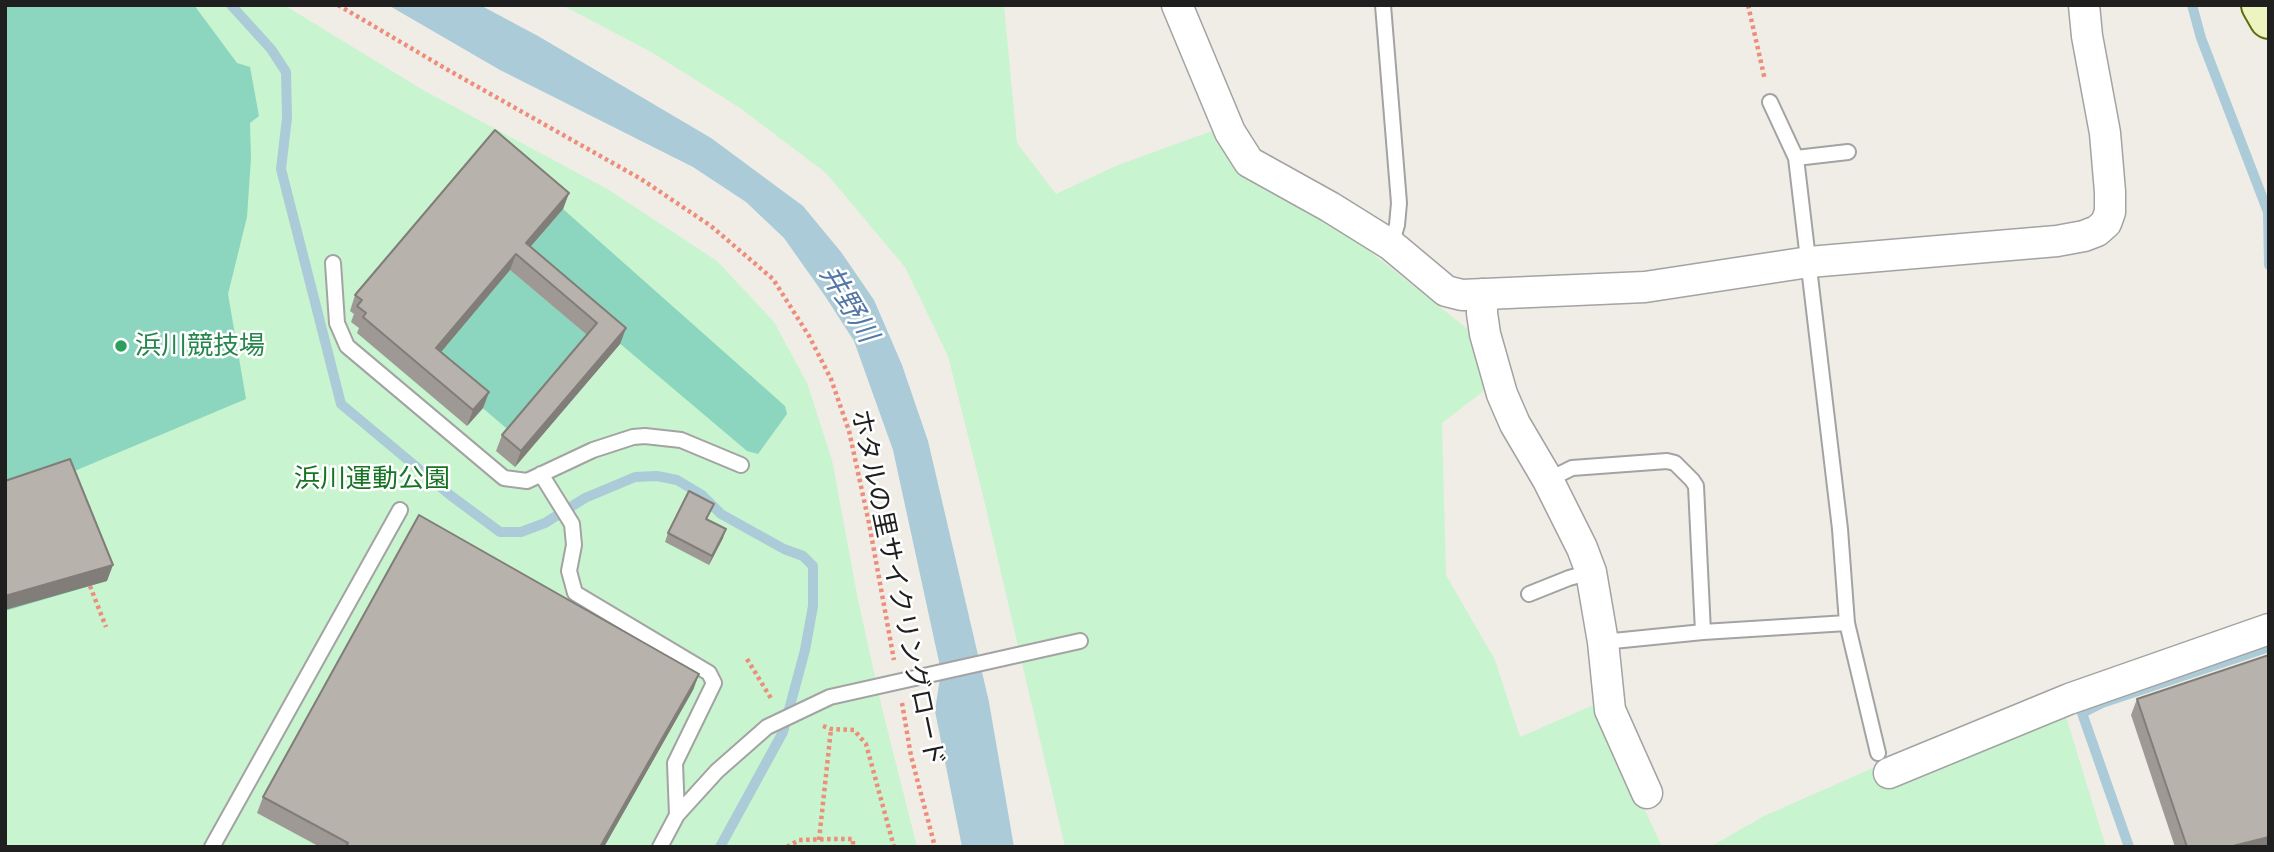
<!DOCTYPE html>
<meta charset="utf-8">
<style>
body{margin:0}
#map{position:relative;width:2274px;height:852px;overflow:hidden;background:#efede6;font-family:Cabin,sans-serif}
canvas{display:block}
.frame{position:absolute;inset:0;border:7px solid #1f1f1f;pointer-events:none}
</style>
<div id="map">
<canvas width="2274" height="852"></canvas>
<div class="frame"></div>
</div>
<script>
const c = document.querySelector('canvas').getContext('2d');
c.lineJoin = 'round';
function fillPath(path, color) {
  c.fillStyle = color;
  c.fill(path, 'evenodd');
}
function poly(rows) {
  const path = new Path2D();
  for (const r of rows) {
    path.moveTo(r[0], r[1]);
    for (let i = 2; i < r.length; i += 2) path.lineTo(r[i], r[i + 1]);
  }
  return path;
}
function stroke(path, color, width, dash) {
  c.strokeStyle = color;
  c.lineWidth = width;
  c.lineCap = dash ? 'butt' : 'round';
  c.setLineDash(dash || []);
  c.stroke(path);
}
function write(font, color, halo, rows, align = 'center') {
  c.font = font + ' Cabin,"Noto Sans JP",sans-serif';
  c.lineWidth = 5;
  c.setLineDash([]);
  c.textBaseline = 'middle';
  c.strokeStyle = halo;
  c.fillStyle = color;
  for (const [text, x, y, turn = 0] of rows) {
    c.save();
    c.translate(x, y);
    c.rotate((+turn || 0) * Math.PI / 180);
    c.textAlign = isNaN(turn) ? turn : align;
    if (halo) c.strokeText(text, 0, 0);
    c.fillText(text, 0, 0);
    c.restore();
  }
}
fillPath(poly([
 [5,5,284,5,423,90,609,190,717,261,774,322,807,383,832,460,858,600,882,708,917,847,5,847],
 [562,5,1004,5,1017,143,1056,194,1118,165,1212,131,1237,169,1348,234,1470,331,1485,390,1442,423,1446,575,1495,660,1520,737,1596,704,1662,847,1065,847,984,500,948,356,905,267,826,173,740,108,653,53],
 [2057,687,2106,847,1710,847,1764,816]
]), '#c8f4cf');
fillPath(poly([
 [5,5,194,5,237,63,250,67,259,116,250,123,251,158,247,217,228,294,246,399,65,475,107,581,5,611],
 [563,209,785,406,787,414,758,454,747,451,520,259],
 [510,270,592,339,512,433,431,364]
]), '#8cd6bf');
fillPath(poly([
 [388,5,480,5,538,36,711,138,803,206,841,252,874,300,902,365,928,441,989,702,1014,847,962,847,935,711,941,671,893,450,854,341,825,296,784,238,746,202,693,167,500,70]
]), '#abcbd8');
stroke(poly([
 [231,5,271,49,286,72,287,118,281,169,341,404,450,495,500,532,521,532,545,523,585,498,635,477,657,476,677,480,702,495,721,514,784,549,803,556,813,566,813,606,805,650,783,732,720,847],
 [2192,5,2201,38,2268,212,2269,265],
 [2129,847,2082,713,2102,703,2269,647]
]), '#abcbd8', 10);
const lane = poly([
 [1383,5,1399,203,1397,225,1391,245],
 [1770,102,1796,158,1840,529,1847,623,1878,753],
 [1796,158,1848,152],
 [333,263,337,323,347,346,504,478,527,481,593,450,633,437,645,436,681,440,741,465],
 [541,474,572,524,574,545,569,571,575,593,709,673,714,683,675,763,677,815,660,847],
 [1548,480,1572,468,1667,461,1675,463,1692,480,1696,486,1703,632],
 [1529,594,1569,578,1591,572],
 [1603,642,1703,632,1847,623],
 [677,815,717,771,767,727,830,697,1080,641],
 [212,847,400,510]
]);
const street = poly([
 [1177,5,1230,132,1249,162,1330,207,1391,245,1446,291,1462,295,1645,287,1809,262,2057,241,2084,236,2097,231,2106,223,2110,212,2110,192,2105,133,2087,36,2084,5],
 [1482,294,1482,313,1485,334,1502,394,1515,424,1548,480,1582,548,1591,572,1603,642,1610,710,1647,793],
 [1889,773,2069,699,2269,629]
]);
const secondary = poly([
 [2261,5,2269,19]
]);
stroke(lane, '#a3a3a3', 18);
stroke(street, '#a3a3a3', 33);
stroke(secondary, '#5d6d10', 42);
stroke(poly([
 [338,5,448,70,641,179,711,226,773,279,809,336,831,379,849,431,869,523,894,660],
 [1748,5,1765,80],
 [90,586,106,627],
 [747,659,772,700],
 [902,703,911,756,935,847],
 [823,726,831,729,854,730,866,744,894,847],
 [819,840,831,729],
 [787,847,799,840,833,839,853,839,853,847]
]), '#ed8d7a', 4.5, [3.5, 3.5]);
stroke(lane, '#fff', 14);
stroke(street, '#fff', 30);
stroke(secondary, '#eef4c0', 38);
fillPath(poly([
 [569,193,563,209,530,247,626,328,620,344,515,467,496,451,502,435,587,335,510,270,441,352,489,392,483,408,467,426,357,333,359,328,351,322,354,314,350,311,355,295],
 [710,513,707,519,723,538,709,565,665,542,668,533],
 [699,674,693,690,604,847,320,847,257,813,263,797],
 [2137,699,2269,847,2175,847,2131,715]
]), '#9e9994');
fillPath(poly([
 [569,193,563,209,520,259,526,243],
 [516,254,510,270,431,364,436,348],
 [626,328,620,344,515,467,521,451],
 [489,392,483,408,467,426,473,410],
 [726,529,723,538,709,565,712,556],
 [113,565,107,581,5,610,5,596],
 [699,674,693,690,604,847,600,847],
 [2269,837,2269,847,2229,847]
]), '#817d78');
const building = poly([
 [495,130,569,193,526,243,626,328,521,451,502,435,597,323,516,254,436,348,489,392,473,410,363,317,366,313,357,306,362,300,355,295,495,130],
 [70,459,113,565,5,596,5,481,70,459],
 [689,491,714,504,706,519,726,529,712,556,668,533,689,491],
 [419,515,699,674,600,847,346,847,348,843,263,797,419,515],
 [2269,655,2269,837,2229,847,2187,847,2137,699,2269,655]
]);
fillPath(building, '#b8b2ac');
stroke(building, '#817d78', 2);
for (const [x, y, r, color] of [
 [121,346,7,"#2e9e5b"]
]) {
  const dot = new Path2D();
  dot.arc(x, y, r, 0, 2 * Math.PI);
  c.fillStyle = color;
  c.fill(dot);
  stroke(dot, '#fff', 2.5);
}
write('26px', '#27864d', '#fff', [
 ["浜川競技場",135,346]
], 'left');
write('26px', '#167424', '#fff', [
 ["浜川運動公園",372,479]
]);
write('26px', '#1f1f1f', '#fff', [
 ["ホタルの里サイクリングロード",897,588,78]
]);
write('italic 28px', '#5478a6', '#fff', [
 ["井野川",848,304,59]
]);
</script>
